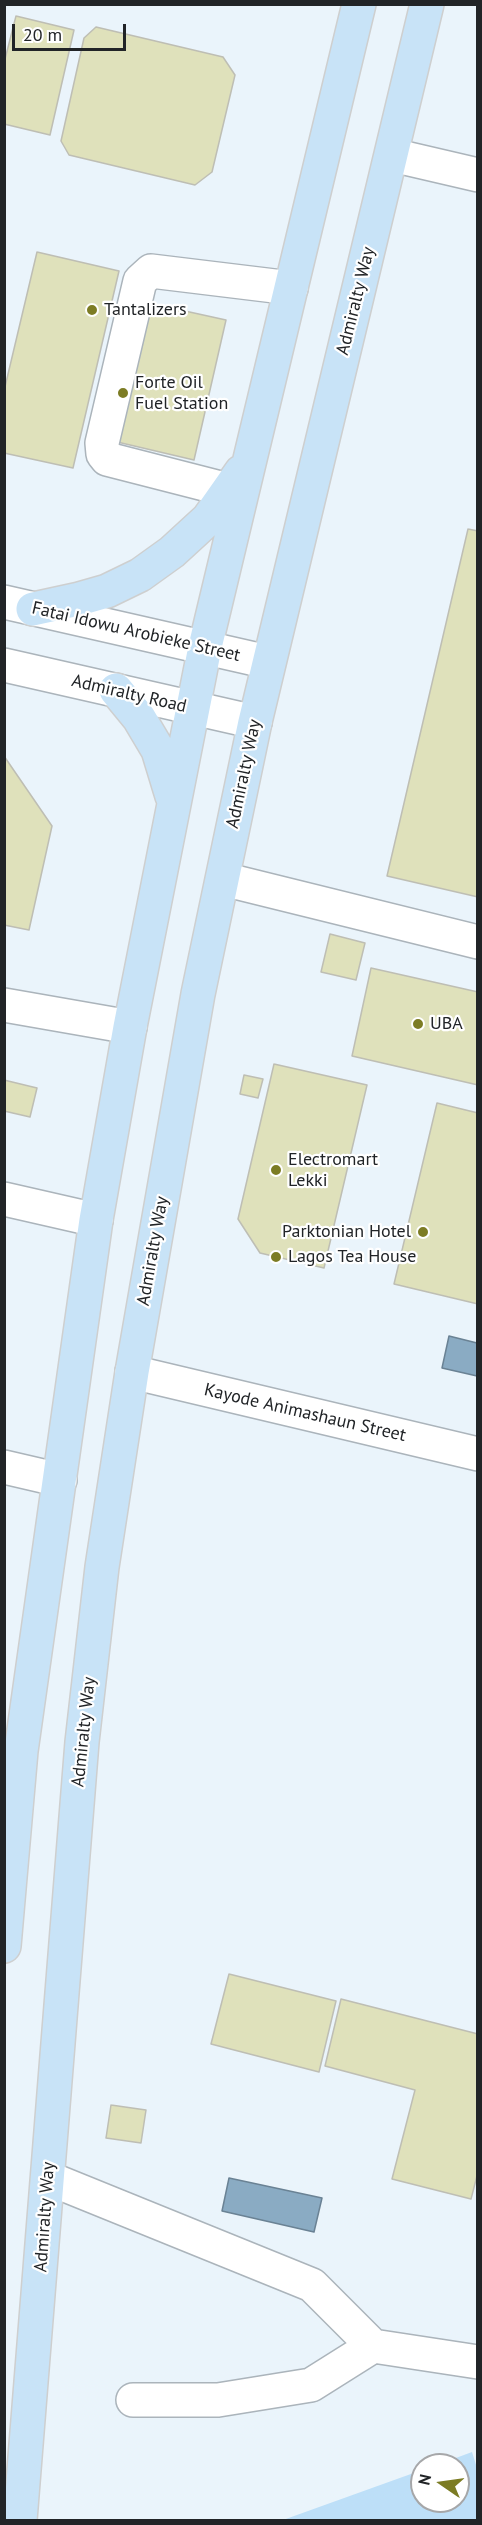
<!DOCTYPE html>
<style>
body{margin:0}
#map{position:relative;width:482px;height:2525px;overflow:hidden;background:#eaf4fb;font-family:"PT Sans",sans-serif}
canvas{display:block}
.frame{position:absolute;inset:0;border:6px solid #212427;pointer-events:none}
.north{position:absolute;left:410px;top:2453px;width:60px;height:60px;box-sizing:border-box;background:#fff;border:2px solid #a6a7a9;border-radius:50%;rotate:283deg;font-size:16px;font-weight:700;line-height:24px;text-align:center;color:#212427}
.north::after{content:'';display:block;margin:auto;width:21px;height:27px;background:#7c7c24;clip-path:polygon(50% 0,100% 100%,50% 72%,0 100%)}
.scale{position:absolute;left:12px;top:24px;width:114px;height:27px;box-sizing:border-box;border:3px solid #212427;border-top:0;padding-left:8px;font-size:18px;line-height:21px;white-space:nowrap;color:#212427;-webkit-text-stroke:4px #fff;paint-order:stroke}
</style>
<div id="map">
<canvas width="482" height="2525"></canvas>
<div class="frame"></div>
<div class="north">N</div>
<div class="scale">20 m</div>
</div>
<script>
const c = document.querySelector('canvas').getContext('2d');
c.lineJoin = 'round';
function fillPath(path, color) {
  c.fillStyle = color;
  c.fill(path, 'evenodd');
}
function poly(rows) {
  const path = new Path2D();
  for (const r of rows) {
    path.moveTo(r[0], r[1]);
    for (let i = 2; i < r.length; i += 2) path.lineTo(r[i], r[i + 1]);
  }
  return path;
}
function stroke(path, color, width, dash) {
  c.strokeStyle = color;
  c.lineWidth = width;
  c.lineCap = dash ? 'butt' : 'round';
  c.setLineDash(dash || []);
  c.stroke(path);
}
function write(font, color, halo, rows, align = 'center') {
  c.font = font + ' "PT Sans",sans-serif';
  c.lineWidth = 4.5;
  c.setLineDash([]);
  c.textBaseline = 'middle';
  c.strokeStyle = halo;
  c.fillStyle = color;
  for (const [text, x, y, turn = 0] of rows) {
    c.save();
    c.translate(x, y);
    c.rotate((+turn || 0) * Math.PI / 180);
    c.textAlign = isNaN(turn) ? turn : align;
    if (halo) c.strokeText(text, 0, 0);
    c.fillText(text, 0, 0);
    c.restore();
  }
}
fillPath(poly([
 [472,2452,477,2468,477,2520,283,2520,422,2470,422,2501,458,2501,458,2465,437,2465]
]), '#bddff8');
const water = poly([
 [449,1336,477,1343,477,1376,442,1368,449,1336],
 [229,2178,322,2198,314,2232,222,2211,229,2178]
]);
fillPath(water, '#8aabc3');
stroke(water, '#6a8294', 1.5);
const building = poly([
 [16,16,74,30,50,135,4,124,4,63,16,16],
 [96,27,223,57,235,75,212,172,195,185,69,155,61,141,84,38,96,27],
 [37,252,119,271,73,468,4,453,4,391,37,252],
 [144,302,226,320,194,460,113,441,144,302],
 [468,529,478,531,478,897,387,876,468,529],
 [4,756,52,826,29,930,4,925,4,756],
 [330,934,365,943,356,980,321,972,330,934],
 [371,968,478,992,478,1085,352,1056,371,968],
 [274,1064,367,1085,324,1268,260,1253,238,1219,274,1064],
 [244,1075,263,1079,258,1098,240,1094,244,1075],
 [4,1080,37,1088,30,1117,4,1111,4,1080],
 [437,1103,478,1113,478,1304,394,1284,437,1103],
 [229,1974,336,2001,319,2072,211,2044,229,1974],
 [341,1999,478,2034,478,2172,471,2199,392,2179,415,2090,325,2066,341,1999],
 [111,2105,146,2110,141,2143,106,2138,111,2105]
]);
fillPath(building, '#dfe1bb');
stroke(building, '#bebeb4', 1.5);
const minor = poly([
 [392,155,478,175],
 [228,490,107,459,103,454,102,443,140,281,151,271,291,288],
 [4,602,268,662],
 [4,665,255,722],
 [223,879,478,942],
 [4,1005,130,1027],
 [4,1199,96,1220],
 [132,1372,478,1454],
 [4,1467,60,1480],
 [48,2178,312,2285,373,2346],
 [133,2400,218,2400,311,2385,373,2346,478,2362]
]);
const major = poly([
 [33,609,79,599,107,591,140,575,172,552,208,519,241,472],
 [116,690,139,718,158,750,172,796],
 [4,1946,21,1751,96,1220,130,1027,205,647,359,4],
 [20,2520,82,1742,102,1567,132,1372,198,994,255,722,427,4]
]);
stroke(minor, '#abb4bb', 36);
stroke(major, '#cecfcf', 36);
stroke(minor, '#fff', 33);
stroke(major, '#c8e3f7', 33);
for (const [x, y, r, color] of [
 [92,310,6,"#7c7c24"],
 [123,393,6,"#7c7c24"],
 [418,1024,6,"#7c7c24"],
 [276,1170,6,"#7c7c24"],
 [423,1232,6,"#7c7c24"],
 [276,1257,6,"#7c7c24"]
]) {
  const dot = new Path2D();
  dot.arc(x, y, r, 0, 2 * Math.PI);
  c.fillStyle = color;
  c.fill(dot);
  stroke(dot, '#fff', 2);
}
write('18px', '#212427', '#fff', [
 ["Admiralty Way",356,301,-76],
 ["Fatai Idowu Arobieke Street",136,632,13],
 ["Admiralty Road",129,694,13],
 ["Admiralty Way",244,774,-78],
 ["Admiralty Way",153,1251,-80],
 ["Kayode Animashaun Street",305,1413,13],
 ["Admiralty Way",84,1732,-84],
 ["Admiralty Way",45,2217,-86]
]);
write('18px', '#212427', '#fff', [
 ["Tantalizers",104,310],
 ["Forte Oil",135,383],
 ["Fuel Station",135,404],
 ["UBA",430,1024],
 ["Electromart",288,1160],
 ["Lekki",288,1181],
 ["Parktonian Hotel",411,1232,"right"],
 ["Lagos Tea House",288,1257]
], 'left');
</script>
